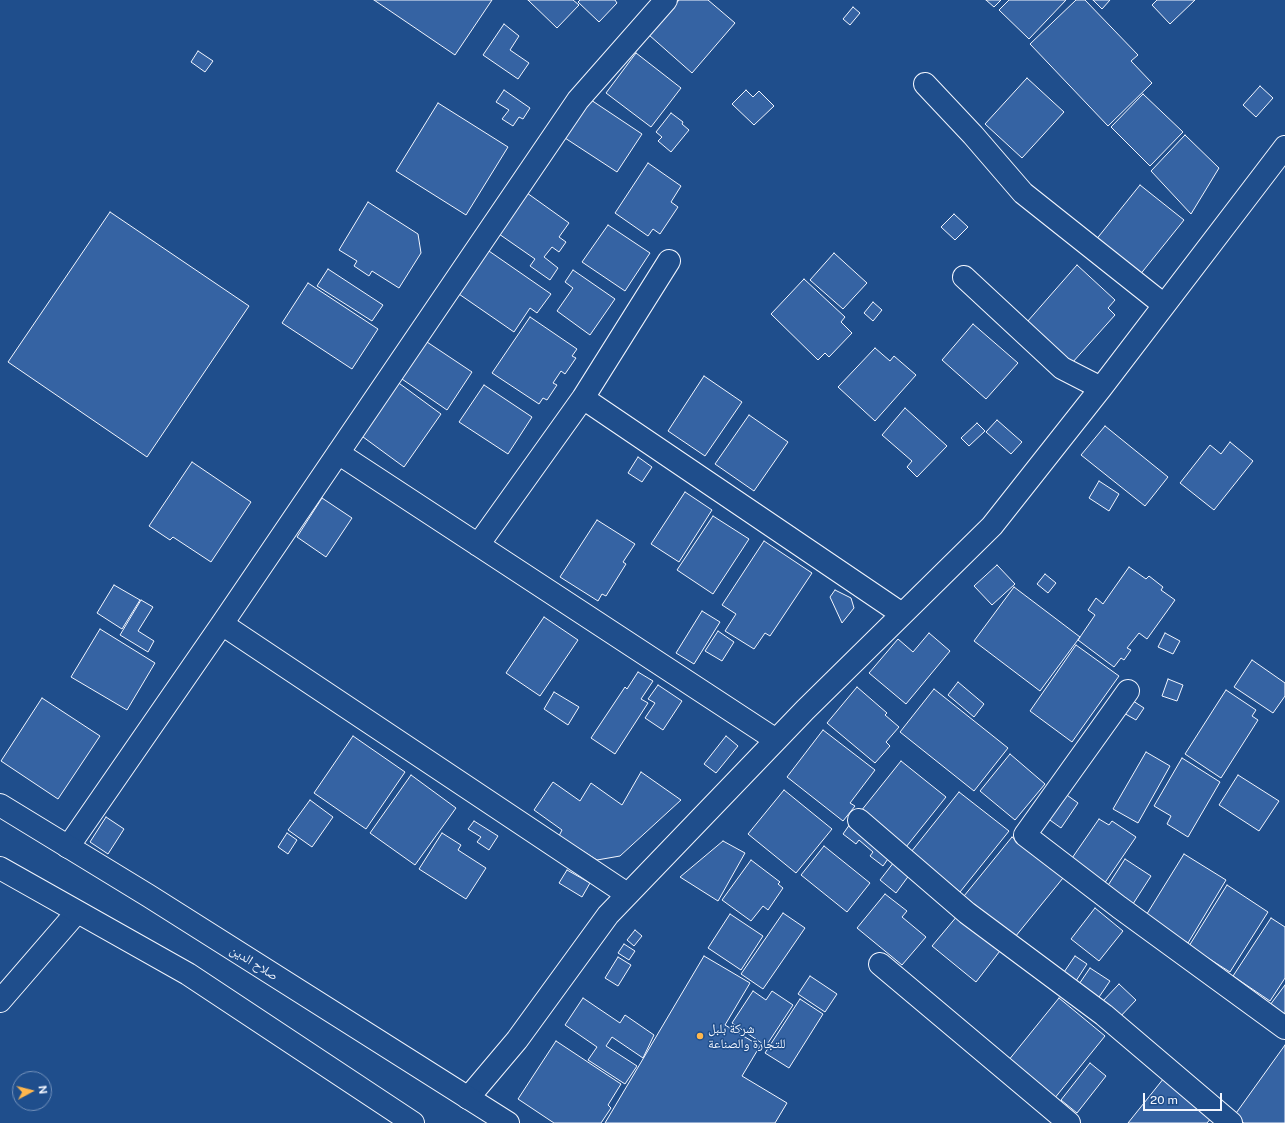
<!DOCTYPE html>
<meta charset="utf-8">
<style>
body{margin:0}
#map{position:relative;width:1285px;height:1123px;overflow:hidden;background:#1f4e8c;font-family:"Public Sans",sans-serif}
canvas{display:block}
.north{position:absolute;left:12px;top:1071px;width:40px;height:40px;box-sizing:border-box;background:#1f4e8c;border:1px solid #7391ba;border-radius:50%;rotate:83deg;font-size:11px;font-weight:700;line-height:16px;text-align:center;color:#f2f6ff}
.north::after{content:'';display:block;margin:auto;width:14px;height:18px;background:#ffb74d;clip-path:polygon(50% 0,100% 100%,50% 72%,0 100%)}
.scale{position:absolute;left:1143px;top:1093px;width:79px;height:18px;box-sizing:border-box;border:2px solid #f2f6ff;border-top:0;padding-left:5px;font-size:12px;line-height:14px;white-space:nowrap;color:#f2f6ff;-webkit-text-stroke:3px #1f4e8c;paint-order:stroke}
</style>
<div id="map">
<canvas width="1285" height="1123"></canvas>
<div class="north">N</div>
<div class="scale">20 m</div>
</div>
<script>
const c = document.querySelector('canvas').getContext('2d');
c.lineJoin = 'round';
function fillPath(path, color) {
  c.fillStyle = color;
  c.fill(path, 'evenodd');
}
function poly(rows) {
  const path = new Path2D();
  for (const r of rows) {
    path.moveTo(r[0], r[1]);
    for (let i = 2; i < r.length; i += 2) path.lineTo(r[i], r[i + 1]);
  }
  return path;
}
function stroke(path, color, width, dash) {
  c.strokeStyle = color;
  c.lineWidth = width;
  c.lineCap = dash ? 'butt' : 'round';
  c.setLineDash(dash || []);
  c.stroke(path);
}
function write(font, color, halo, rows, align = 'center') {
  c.font = font + ' "Public Sans","Noto Naskh Arabic",sans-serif';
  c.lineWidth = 3;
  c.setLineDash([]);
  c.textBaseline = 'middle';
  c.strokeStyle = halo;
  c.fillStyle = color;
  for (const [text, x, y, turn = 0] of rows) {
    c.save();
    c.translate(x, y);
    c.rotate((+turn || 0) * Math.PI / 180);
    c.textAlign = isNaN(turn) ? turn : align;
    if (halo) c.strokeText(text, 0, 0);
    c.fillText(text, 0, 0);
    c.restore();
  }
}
const building = poly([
 [374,0,492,0,455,55,374,0],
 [528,0,573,0,579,5,557,28,528,0],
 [580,0,615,0,617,3,599,22,578,2,580,0],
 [679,0,708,0,735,23,692,73,649,35,679,0],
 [986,0,1001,0,994,7,986,0],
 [1009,0,1066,0,1029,39,999,10,1009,0],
 [1076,0,1085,0,1138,55,1131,61,1152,83,1108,126,1030,44,1076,0],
 [1093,0,1110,0,1102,9,1093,0],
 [1157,0,1195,0,1170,24,1152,5,1157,0],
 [853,7,860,13,850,25,843,19,853,7],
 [504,24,519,36,510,50,529,63,518,79,483,55,504,24],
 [198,51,213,61,205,72,191,62,198,51],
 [636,53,681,88,651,127,606,93,636,53],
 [1027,78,1064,112,1022,158,985,124,1027,78],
 [1260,86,1273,98,1256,117,1243,105,1260,86],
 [504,90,530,108,523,119,519,117,513,126,502,119,509,110,496,102,504,90],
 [746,90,753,97,759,91,774,106,754,125,732,104,746,90],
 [1143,94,1183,132,1150,166,1111,127,1143,94],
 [591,100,642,134,617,172,565,138,591,100],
 [438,103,508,147,466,215,396,171,438,103],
 [671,113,683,122,682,124,689,130,671,152,658,141,662,137,656,132,671,113],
 [1185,135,1219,168,1191,214,1151,171,1185,135],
 [648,163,681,186,671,202,678,207,660,234,653,229,648,236,615,213,648,163],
 [1140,185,1184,220,1139,276,1095,241,1140,185],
 [527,193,569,223,559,237,566,242,559,252,552,247,544,257,558,268,550,280,530,266,535,259,499,234,527,193],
 [368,202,418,234,421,253,399,288,372,271,369,276,354,266,357,261,339,250,368,202],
 [110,212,249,306,147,457,8,362,110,212],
 [954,214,968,227,955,240,941,227,954,214],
 [608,225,650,253,625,291,582,262,608,225],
 [486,249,551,294,537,313,530,308,514,332,456,292,486,249],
 [834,253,867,283,843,309,810,280,834,253],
 [1077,265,1115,300,1108,308,1115,315,1072,363,1027,322,1077,265],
 [328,269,383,305,372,321,317,286,328,269],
 [573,270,615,299,590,335,557,311,573,288,565,282,573,270],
 [804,279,845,317,841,322,852,333,829,357,825,353,818,360,771,314,804,279],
 [308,283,378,329,352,369,282,323,308,283],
 [873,302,882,310,873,321,864,313,873,302],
 [530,317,577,349,572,356,576,358,565,374,561,371,553,383,557,385,547,400,543,398,539,404,492,373,530,317],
 [973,324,1018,363,986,399,942,360,973,324],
 [424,340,472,372,447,410,399,377,424,340],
 [875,348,890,361,894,356,916,375,875,421,838,387,875,348],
 [704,376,742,402,705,456,668,431,704,376],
 [396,381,441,414,404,467,359,434,396,381],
 [484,385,532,417,508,454,459,422,484,385],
 [905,408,947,446,917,477,907,467,912,461,882,435,905,408],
 [749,415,788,442,754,491,715,464,749,415],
 [997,420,1022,442,1011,454,986,432,997,420],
 [977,423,985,431,969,446,961,438,977,423],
 [1105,426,1168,477,1145,506,1081,455,1105,426],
 [1230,442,1253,461,1214,510,1180,483,1210,445,1221,454,1230,442],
 [638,457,652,467,642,482,628,473,638,457],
 [192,462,251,502,211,562,173,537,170,540,149,526,192,462],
 [1099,481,1119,494,1109,511,1089,498,1099,481],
 [685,492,712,510,679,562,651,544,685,492],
 [322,498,352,518,326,557,297,537,322,498],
 [713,516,749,539,713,594,677,570,713,516],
 [597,520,635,544,623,562,626,564,606,596,602,594,598,601,560,577,597,520],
 [764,541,812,573,770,636,765,633,754,649,725,631,736,614,722,605,764,541],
 [997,565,1015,584,992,605,974,586,997,565],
 [1129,567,1146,579,1149,576,1163,587,1161,590,1175,600,1147,639,1139,633,1127,648,1131,650,1124,660,1121,658,1114,667,1078,640,1095,615,1088,610,1096,598,1103,604,1129,567],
 [1045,574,1056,583,1048,593,1037,584,1045,574],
 [114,585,140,600,122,629,97,613,114,585],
 [1014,587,1080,637,1040,691,974,641,1014,587],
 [835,590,851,598,854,608,842,623,830,597,835,590],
 [141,600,153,607,138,631,154,641,148,652,120,635,141,600],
 [702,611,720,622,694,664,676,653,702,611],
 [544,617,578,640,540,696,506,673,544,617],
 [100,629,155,663,127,710,71,677,100,629],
 [718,631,734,642,722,661,705,651,718,631],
 [929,633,950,651,906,704,869,673,898,639,913,652,929,633],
 [1165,633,1180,641,1173,654,1158,647,1165,633],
 [1076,645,1119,676,1072,742,1030,711,1076,645],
 [1252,660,1285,683,1285,696,1273,713,1234,687,1252,660],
 [638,672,653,681,641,699,648,703,615,754,591,738,625,687,627,689,638,672],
 [1168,679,1183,685,1177,701,1162,696,1168,679],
 [958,682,984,704,974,717,948,695,958,682],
 [658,685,682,701,663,730,645,718,655,703,648,699,658,685],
 [857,687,887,713,885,715,899,727,886,742,890,746,875,763,827,723,857,687],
 [934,689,1008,748,974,791,900,732,934,689],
 [1226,690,1256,710,1252,716,1258,720,1221,778,1185,754,1226,690],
 [554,692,579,707,568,725,544,709,554,692],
 [42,698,100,736,58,799,1,761,42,698],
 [1130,699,1144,708,1136,720,1122,712,1130,699],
 [823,730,875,770,850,803,855,806,843,821,787,777,823,730],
 [353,736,405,772,366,829,314,793,353,736],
 [726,736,738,746,716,773,704,764,726,736],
 [1146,752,1170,766,1138,823,1113,809,1146,752],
 [1010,754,1045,784,1015,820,980,791,1010,754],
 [1182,758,1220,782,1188,837,1167,824,1171,816,1154,806,1182,758],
 [901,761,946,797,906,847,861,811,901,761],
 [641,772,681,800,620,856,597,860,559,836,562,830,534,810,553,782,580,801,591,783,622,805,641,772],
 [411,775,456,808,415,865,370,833,411,775],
 [1238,775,1279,801,1259,831,1219,805,1238,775],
 [784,790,832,829,796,873,748,834,784,790],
 [959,792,1009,831,960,892,911,852,959,792],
 [1064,793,1078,803,1061,828,1047,818,1064,793],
 [310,800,333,817,312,847,288,830,310,800],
 [106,817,124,829,108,854,90,842,106,817],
 [1099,819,1109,825,1112,821,1136,837,1104,884,1070,861,1099,819],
 [474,821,498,836,489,850,477,842,481,837,468,829,474,821],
 [850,824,890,856,883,866,870,856,873,852,859,840,856,844,843,834,850,824],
 [287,833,297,840,288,854,278,847,287,833],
 [442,833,461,845,458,850,486,868,466,899,419,869,442,833],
 [1012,837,1063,878,1015,937,964,896,1012,837],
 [723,841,745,853,718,901,680,877,723,841],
 [824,846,870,883,847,912,801,875,824,846],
 [1184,854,1226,880,1188,943,1145,917,1184,854],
 [1125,859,1151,876,1131,907,1105,890,1125,859],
 [751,860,780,882,778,884,783,888,768,910,763,906,751,921,722,900,751,860],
 [894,862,910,874,896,893,880,880,894,862],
 [567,870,590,883,582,897,559,883,567,870],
 [1227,885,1268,912,1230,972,1189,946,1227,885],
 [885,894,907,911,902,917,926,937,902,965,857,928,885,894],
 [1095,908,1123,931,1099,961,1071,939,1095,908],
 [783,913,805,928,763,989,741,974,783,913],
 [730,914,763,936,741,970,708,948,730,914],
 [958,915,1003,947,976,982,932,946,958,915],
 [1271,918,1285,927,1285,978,1270,1001,1233,976,1271,918],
 [635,930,642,936,634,946,627,940,635,930],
 [624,944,635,951,629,960,618,953,624,944],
 [704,956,750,983,725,1025,760,1046,742,1076,787,1103,775,1123,605,1123,704,956],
 [1075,956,1087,964,1074,984,1062,975,1075,956],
 [618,957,631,965,618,986,605,978,618,957],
 [1090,968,1110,981,1097,1000,1077,987,1090,968],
 [810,976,837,994,825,1012,798,994,810,976],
 [1119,984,1136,1000,1118,1019,1101,1003,1119,984],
 [1285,985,1285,1022,1267,1009,1285,985],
 [753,991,766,1000,772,991,793,1005,766,1046,732,1023,753,991],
 [583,998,620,1023,625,1015,654,1035,643,1058,612,1037,606,1046,637,1066,625,1084,588,1060,597,1047,565,1025,583,998],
 [1059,998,1105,1036,1054,1099,1008,1061,1059,998],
 [800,999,823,1014,789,1068,765,1053,800,999],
 [556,1041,621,1084,608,1105,611,1108,601,1123,554,1123,518,1099,556,1041],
 [1285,1045,1285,1123,1244,1123,1234,1116,1285,1045],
 [1090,1063,1106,1076,1077,1113,1061,1100,1090,1063],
 [1164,1078,1212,1117,1207,1123,1128,1123,1164,1078]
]);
fillPath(building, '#3563a3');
stroke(building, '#f2f6ff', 1);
const minor = poly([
 [925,84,973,135,1023,193,1164,305],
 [964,277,1062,368,1101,388],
 [583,398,902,614],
 [338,453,776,740],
 [478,545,583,398,669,261],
 [222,624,627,894],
 [1128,691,1025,835,1119,907,1285,1028],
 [859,820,967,913,1104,1015,1231,1123],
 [68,847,222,624,578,100,666,0],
 [880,964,1069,1123],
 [0,1001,77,912],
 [468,1098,517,1040,608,915,805,710,992,526,1101,388,1285,147]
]);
const highway = poly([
 [0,805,149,896,508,1123],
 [0,868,188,974,413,1123]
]);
stroke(minor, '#f2f6ff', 24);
stroke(highway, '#f2f6ff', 24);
stroke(minor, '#1f4e8c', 22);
stroke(highway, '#1f4e8c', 22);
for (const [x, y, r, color] of [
 [700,1036,4,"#ffb74d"]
]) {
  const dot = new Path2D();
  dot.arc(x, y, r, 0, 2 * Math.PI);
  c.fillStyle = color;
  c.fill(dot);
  stroke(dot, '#1f4e8c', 1.5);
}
write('13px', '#f2f6ff', '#1f4e8c', [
 ["صلاح الدين",254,963,32]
]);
write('13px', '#f2f6ff', '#1f4e8c', [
 ["شركة بلبل",708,1029],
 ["للتجارة والصناعة",708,1044]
], 'left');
</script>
